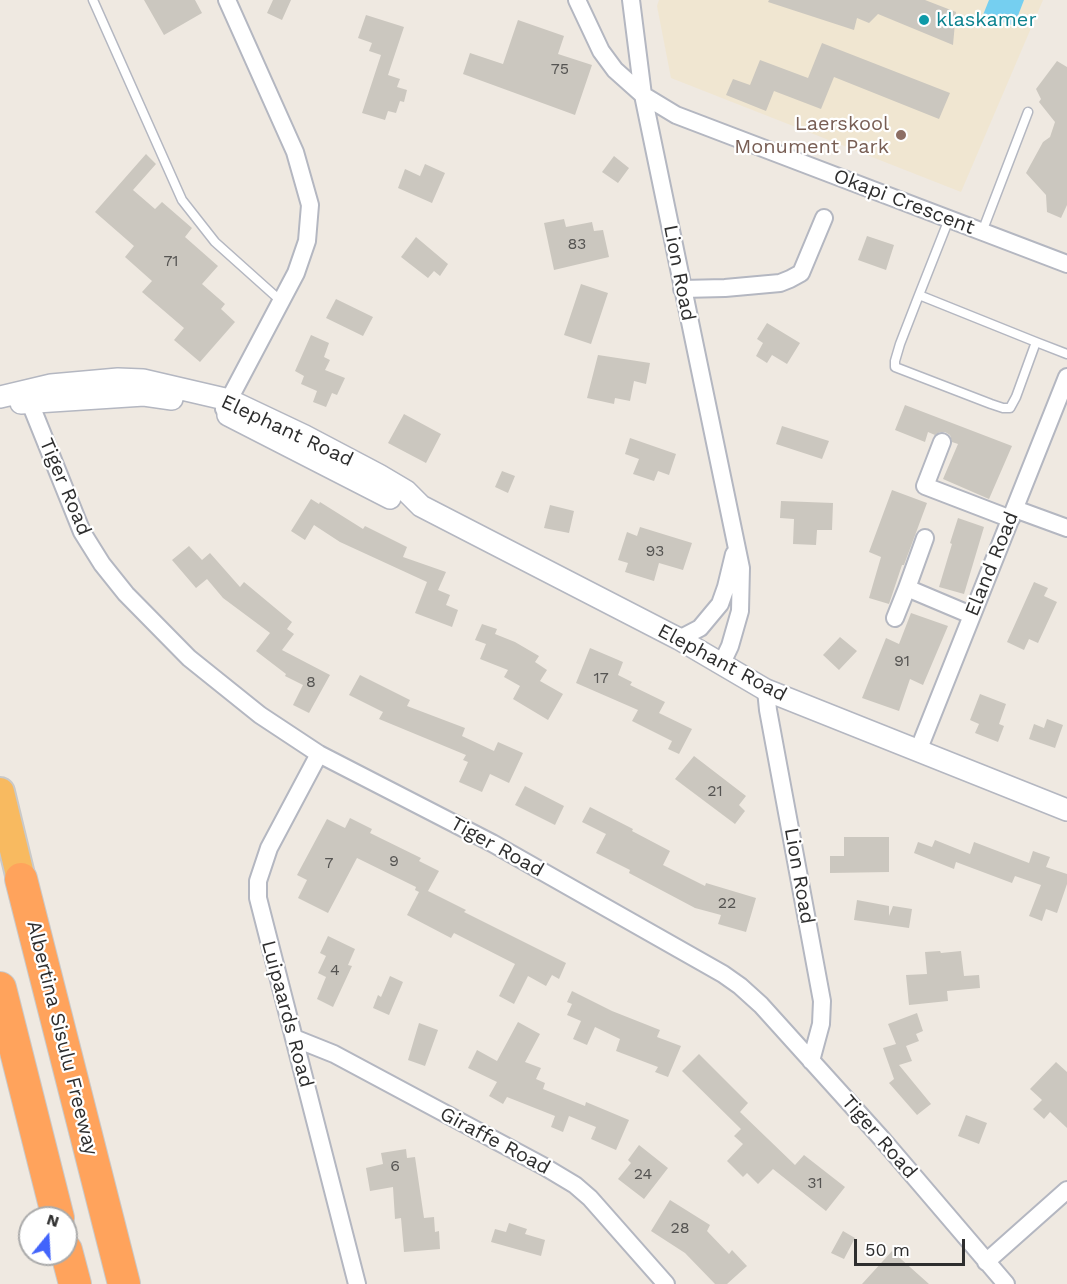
<!DOCTYPE html>
<style>
body{margin:0}
#map{position:relative;width:1067px;height:1284px;overflow:hidden;background:#efe9e1;font-family:"Work Sans",sans-serif}
canvas{display:block}
.north{position:absolute;left:18px;top:1206px;width:60px;height:60px;box-sizing:border-box;background:#fff;border:2px solid #ababab;border-radius:50%;rotate:18deg;font-size:16px;font-weight:700;line-height:24px;text-align:center;color:#2e2e2e}
.north::after{content:'';display:block;margin:auto;width:21px;height:27px;background:#4264fb;clip-path:polygon(50% 0,100% 100%,50% 72%,0 100%)}
.scale{position:absolute;left:854px;top:1239px;width:111px;height:27px;box-sizing:border-box;border:3px solid #2e2e2e;border-top:0;padding-left:8px;font-size:18px;line-height:21px;white-space:nowrap;color:#2e2e2e;-webkit-text-stroke:4px #fff;paint-order:stroke}
</style>
<div id="map">
<canvas width="1067" height="1284"></canvas>
<div class="north">N</div>
<div class="scale">50 m</div>
</div>
<script>
const c = document.querySelector('canvas').getContext('2d');
c.lineJoin = 'round';
function fillPath(path, color) {
  c.fillStyle = color;
  c.fill(path, 'evenodd');
}
function poly(rows) {
  const path = new Path2D();
  for (const r of rows) {
    path.moveTo(r[0], r[1]);
    for (let i = 2; i < r.length; i += 2) path.lineTo(r[i], r[i + 1]);
  }
  return path;
}
function stroke(path, color, width, dash) {
  c.strokeStyle = color;
  c.lineWidth = width;
  c.lineCap = dash ? 'butt' : 'round';
  c.setLineDash(dash || []);
  c.stroke(path);
}
function write(font, color, halo, rows, align = 'center') {
  c.font = font + ' "Work Sans",sans-serif';
  c.lineWidth = 4.5;
  c.setLineDash([]);
  c.textBaseline = 'middle';
  c.strokeStyle = halo;
  c.fillStyle = color;
  for (const [text, x, y, turn = 0] of rows) {
    c.save();
    c.translate(x, y);
    c.rotate((+turn || 0) * Math.PI / 180);
    c.textAlign = isNaN(turn) ? turn : align;
    if (halo) c.strokeText(text, 0, 0);
    c.fillText(text, 0, 0);
    c.restore();
  }
}
fillPath(poly([
 [659,0,1043,0,961,192,671,78,657,6]
]), '#f0e6d1');
fillPath(poly([
 [989,0,1024,0,1014,26,983,15]
]), '#75cff0');
fillPath(poly([
 [144,0,195,0,202,13,164,35],
 [273,0,291,0,282,20,267,13],
 [769,0,925,0,956,12,953,45,878,14,869,23,857,18,854,30,768,2],
 [366,15,404,27,388,75,400,79,397,87,407,90,404,102,400,101,396,113,388,111,385,120,362,113,381,55,369,51,372,43,358,38],
 [518,20,564,36,558,54,592,65,575,115,463,74,470,53,503,64],
 [822,43,950,93,939,119,834,77,821,109,774,91,766,111,726,95,733,79,750,85,760,60,808,78],
 [1057,61,1067,67,1067,205,1061,218,1047,212,1046,195,1026,173,1043,142,1050,137,1055,122,1039,102,1041,99,1036,89],
 [146,154,156,164,133,190,155,209,162,202,192,228,185,237,218,266,202,284,225,304,221,309,235,322,200,362,174,340,184,328,142,292,152,281,125,257,134,246,95,212],
 [614,156,629,168,618,183,602,172],
 [425,164,445,173,432,203,398,188,405,169,420,176],
 [564,219,566,227,592,222,594,231,603,230,609,257,554,270,544,223],
 [867,236,894,245,886,270,858,260],
 [416,237,448,264,440,276,434,271,428,278,401,257],
 [581,284,608,293,591,344,564,335],
 [336,299,373,317,363,336,326,318],
 [767,323,800,343,787,364,772,355,767,363,756,356,763,343,757,339],
 [311,335,329,343,324,357,330,360,325,370,345,378,337,395,332,393,326,407,313,402,317,391,301,384,304,376,295,371],
 [598,355,650,363,646,384,634,381,630,401,615,398,614,404,587,398],
 [905,405,1012,446,989,499,943,479,958,444,952,442,950,435,945,432,940,432,935,435,928,432,925,442,895,430],
 [404,414,441,434,426,463,388,443],
 [782,426,829,441,822,459,776,444],
 [630,438,676,454,669,475,658,471,654,481,633,474,639,459,625,454],
 [502,471,515,476,508,493,495,487],
 [892,490,927,503,904,565,902,565,889,604,869,598,881,557,869,552],
 [311,499,319,504,320,502,363,529,365,526,407,547,403,557,446,572,438,590,450,595,446,605,458,610,452,627,415,613,427,582,340,542,314,525,305,540,291,531],
 [781,501,833,503,832,530,817,530,816,545,793,544,794,519,780,518],
 [550,505,574,511,569,533,544,528],
 [958,518,984,527,964,594,939,587,952,544,950,543],
 [640,527,692,543,683,570,659,563,654,581,625,572,628,563,618,560,627,532,637,536],
 [189,546,202,560,210,553,240,587,244,582,292,622,287,629,294,634,282,650,330,675,309,713,293,705,303,685,285,676,286,674,256,651,270,633,223,598,207,579,196,588,172,560],
 [1034,582,1048,588,1044,596,1057,602,1038,643,1029,639,1024,650,1007,642],
 [911,613,948,626,923,685,910,679,899,711,862,698,886,638,899,644],
 [482,624,497,629,495,634,515,642,539,656,535,662,547,670,540,681,563,694,548,720,513,699,520,686,504,677,508,670,480,659,486,644,475,640],
 [840,637,857,651,839,670,823,655],
 [590,648,623,662,618,675,632,682,630,685,665,702,659,713,692,729,679,754,668,749,672,741,632,721,638,710,576,683],
 [360,675,410,700,407,706,465,728,462,736,494,751,498,742,523,753,509,783,490,774,482,792,459,782,468,762,463,760,466,755,379,719,383,712,349,695],
 [980,694,1006,704,999,724,1004,726,998,742,975,733,979,724,970,720],
 [1047,719,1063,725,1055,748,1029,739,1034,724,1044,728],
 [694,756,746,796,739,805,745,811,735,824,675,779],
 [525,786,564,806,555,825,515,805],
 [590,807,633,829,632,831,670,851,663,865,705,886,706,883,756,898,746,932,718,924,721,915,695,908,629,873,630,870,596,853,606,834,582,822],
 [350,818,372,829,370,833,421,858,419,861,439,871,428,891,466,910,464,912,566,963,559,979,552,975,546,986,528,976,514,1004,499,996,515,964,454,933,451,938,407,915,419,892,415,890,416,887,357,858,328,913,298,898,307,880,297,875,327,819,345,828],
 [844,837,889,837,889,872,830,873,830,856,844,856],
 [935,840,970,854,974,842,1029,863,1033,851,1050,857,1046,867,1067,874,1067,884,1057,913,1046,909,1042,921,1029,916,1041,885,1015,876,1012,883,956,862,954,869,914,853,918,842,932,847],
 [857,900,889,906,889,916,893,906,912,909,909,928,854,920],
 [328,936,355,949,348,965,352,966,333,1007,317,999,326,977,318,973,326,956,320,953],
 [940,951,941,953,961,951,964,976,979,975,980,988,947,991,948,1001,909,1005,906,975,927,974,925,952],
 [390,976,403,982,389,1015,373,1008,378,995,381,997],
 [572,991,612,1011,660,1030,657,1037,681,1046,668,1077,655,1072,658,1067,616,1051,620,1039,595,1027,587,1045,573,1039,581,1021,567,1015,572,1004,567,1002],
 [917,1013,923,1031,916,1034,919,1041,906,1046,912,1061,899,1065,931,1104,917,1115,889,1083,894,1079,883,1048,896,1044,888,1024],
 [518,1022,540,1034,525,1062,541,1068,536,1079,545,1083,543,1089,585,1106,586,1102,629,1120,616,1150,591,1139,596,1127,569,1116,563,1132,551,1127,555,1116,507,1097,503,1104,489,1096,497,1082,468,1068,477,1050,497,1061],
 [419,1023,438,1030,425,1066,408,1060],
 [699,1054,748,1103,740,1112,795,1165,804,1155,845,1187,826,1211,773,1169,758,1184,747,1173,743,1177,727,1161,743,1144,734,1136,741,1129,682,1071],
 [1056,1062,1067,1072,1067,1128,1050,1112,1044,1119,1033,1109,1042,1100,1030,1089],
 [966,1115,987,1123,979,1144,958,1136],
 [639,1145,668,1168,644,1199,618,1179,631,1163,628,1160],
 [406,1149,407,1158,415,1157,424,1218,434,1217,435,1232,439,1231,440,1249,404,1252,401,1218,395,1219,393,1187,370,1191,366,1168,383,1164,381,1153],
 [670,1200,710,1225,707,1231,729,1254,732,1250,747,1266,727,1284,715,1284,685,1253,651,1231],
 [509,1223,527,1229,525,1234,545,1240,541,1256,491,1242,495,1229,506,1232],
 [843,1231,855,1238,844,1259,831,1253],
 [892,1251,929,1284,862,1284]
]), '#cbc7bf');
const service = poly([
 [93,0,182,200,215,242,282,302],
 [982,232,1028,112],
 [919,295,949,219],
 [1036,342,1016,397,1010,408,1003,408,991,404,895,367,895,361,900,344,919,295,1036,342,1067,354]
]);
const minor = poly([
 [577,0,601,51,615,70,643,95,676,115,1067,264],
 [631,0,643,95,741,568,740,611,730,646,722,663],
 [682,289,725,288,780,283,790,279,801,273,824,218],
 [26,393,82,532,102,564,126,594,189,658,260,715,319,754,492,843,723,974,740,986,761,1005,882,1139,1006,1284],
 [224,409,296,273,307,241,310,205,295,152,227,0],
 [942,442,925,486,1011,519],
 [1015,509,1067,528],
 [925,538,907,588,971,615],
 [895,618,907,588],
 [679,639,700,628,720,604,726,587,734,554],
 [766,690,768,710,822,1001,821,1024,811,1061],
 [918,751,1067,377],
 [319,754,269,848,258,881,258,898,357,1284],
 [294,1038,334,1054,545,1167,575,1185,590,1198,666,1284],
 [986,1262,1067,1190]
]);
const tertiary = poly([
 [0,397,51,385,118,379,143,380,229,400,305,436,379,475,406,491,421,506,679,639,766,690,1067,810],
 [21,403,144,395,172,399],
 [228,415,390,498]
]);
const trunk = poly([
 [0,792,21,879]
]);
const motorway = poly([
 [21,879,124,1284],
 [0,988,58,1218],
 [66,1250,75,1284]
]);
stroke(service, '#b4b7c1', 11);
stroke(minor, '#b4b7c1', 20);
stroke(tertiary, '#b4b7c1', 24);
stroke(trunk, '#c9c9c9', 32);
stroke(motorway, '#c9c9c9', 34);
stroke(service, '#fff', 8);
stroke(minor, '#fff', 16);
stroke(tertiary, '#fff', 21);
stroke(trunk, '#f8ba60', 28);
stroke(motorway, '#ffa35c', 32);
for (const [x, y, r, color] of [
 [924,20,6,"#0f9aa8"],
 [901,135,6,"#8d6e63"]
]) {
  const dot = new Path2D();
  dot.arc(x, y, r, 0, 2 * Math.PI);
  c.fillStyle = color;
  c.fill(dot);
  stroke(dot, '#fff', 2);
}
write('16px', '#555452', null, [
 ["75",560,69],
 ["83",577,244],
 ["71",171,261],
 ["93",655,551],
 ["91",902,661],
 ["17",601,678],
 ["8",311,682],
 ["21",715,791],
 ["9",394,861],
 ["7",329,863],
 ["22",727,903],
 ["4",335,970],
 ["6",395,1166],
 ["24",643,1174],
 ["31",815,1183],
 ["28",680,1228]
]);
write('20px', '#0d838f', '#fff', [
 ["klaskamer",936,20]
], 'left');
write('20px', '#785e54', '#fff', [
 ["Laerskool",889,124],
 ["Monument Park",889,147]
], 'right');
write('20px', '#2e2e2e', '#fff', [
 ["Okapi Crescent",904,202,21],
 ["Lion Road",679,273,79],
 ["Elephant Road",287,431,25],
 ["Tiger Road",65,487,67],
 ["Eland Road",992,564,-68],
 ["Elephant Road",722,663,28],
 ["Tiger Road",497,847,29],
 ["Lion Road",799,876,80],
 ["Luipaards Road",287,1014,75],
 ["Albertina Sisulu Freeway",62,1038,76],
 ["Tiger Road",879,1137,49],
 ["Giraffe Road",495,1141,28]
]);
</script>
